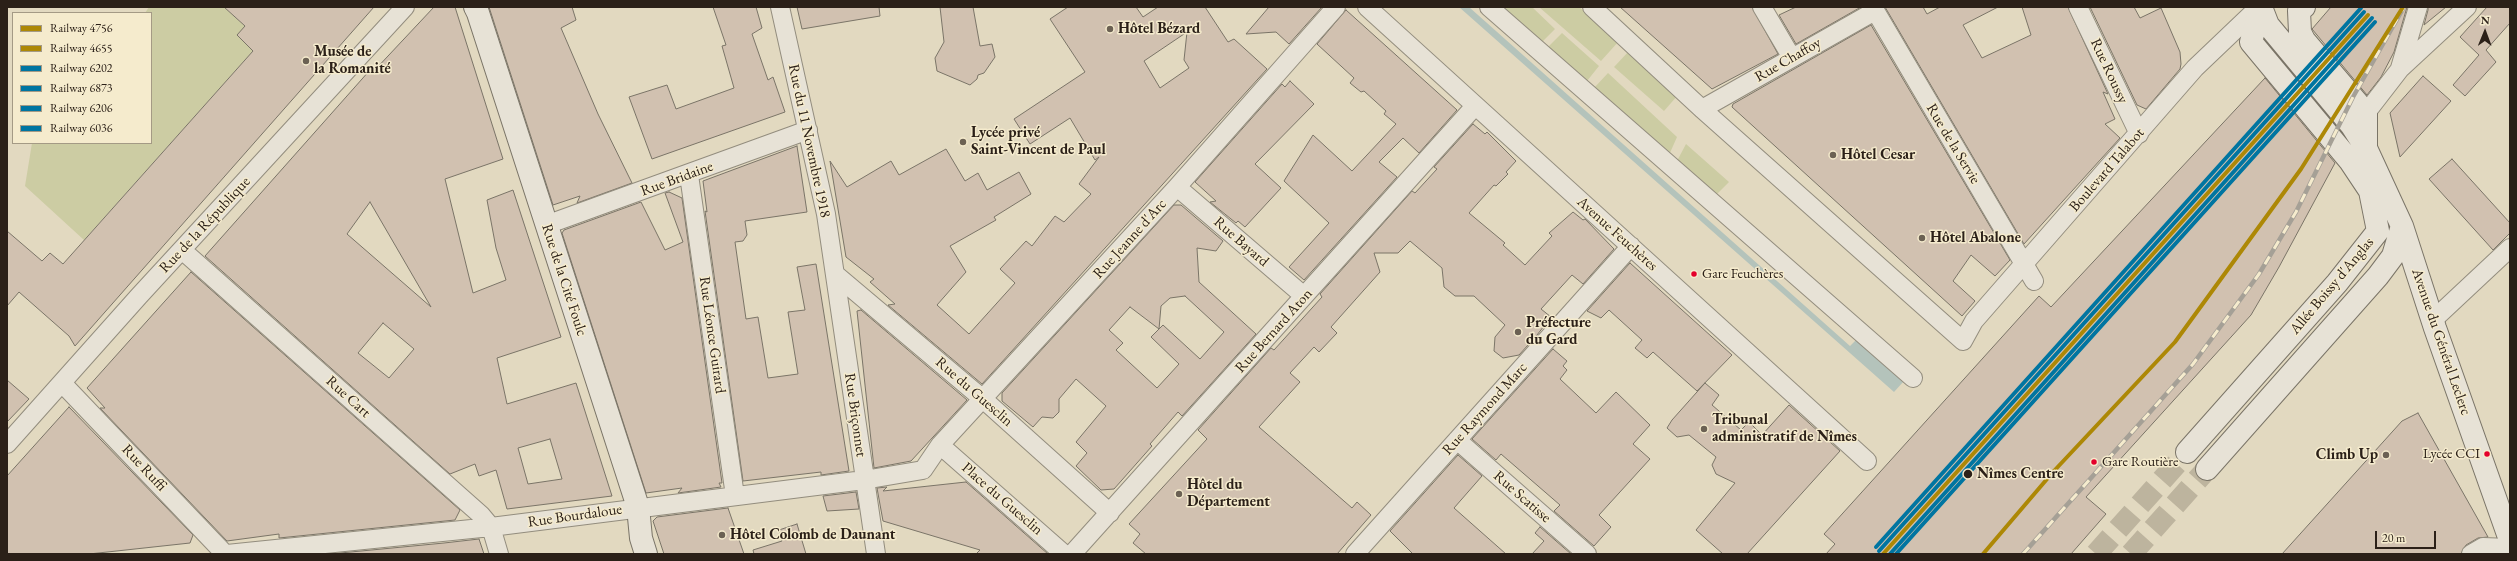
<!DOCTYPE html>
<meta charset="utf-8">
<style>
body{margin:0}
#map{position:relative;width:2517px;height:561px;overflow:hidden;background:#e2d9c0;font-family:"EB Garamond",serif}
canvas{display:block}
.frame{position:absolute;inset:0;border:8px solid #2b2018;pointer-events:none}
.legend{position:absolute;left:12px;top:12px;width:140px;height:132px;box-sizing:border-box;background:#f5ebcd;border:1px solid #a49a85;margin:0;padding:5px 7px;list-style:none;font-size:12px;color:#2b2018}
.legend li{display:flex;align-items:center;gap:8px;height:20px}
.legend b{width:20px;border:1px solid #a49a85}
.north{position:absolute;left:2465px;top:12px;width:40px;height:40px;-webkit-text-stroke:3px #f5ebcd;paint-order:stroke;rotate:1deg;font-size:11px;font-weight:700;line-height:16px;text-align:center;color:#2b2018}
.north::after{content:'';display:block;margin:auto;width:14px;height:18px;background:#2b2018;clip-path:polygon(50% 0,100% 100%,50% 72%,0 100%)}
.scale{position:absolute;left:2375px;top:531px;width:61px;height:18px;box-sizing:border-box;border:2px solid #2b2018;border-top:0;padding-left:5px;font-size:12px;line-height:14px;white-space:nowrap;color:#2b2018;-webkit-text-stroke:3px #f5ebcd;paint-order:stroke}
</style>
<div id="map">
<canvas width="2517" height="561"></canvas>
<div class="frame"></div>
<ul class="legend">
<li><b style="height:5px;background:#ad8806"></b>Railway 4756</li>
<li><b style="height:5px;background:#ad8806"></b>Railway 4655</li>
<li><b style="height:5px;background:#0075a1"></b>Railway 6202</li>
<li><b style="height:5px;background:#0075a1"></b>Railway 6873</li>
<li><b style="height:5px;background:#0075a1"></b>Railway 6206</li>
<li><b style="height:5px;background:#0075a1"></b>Railway 6036</li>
</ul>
<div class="north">N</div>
<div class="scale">20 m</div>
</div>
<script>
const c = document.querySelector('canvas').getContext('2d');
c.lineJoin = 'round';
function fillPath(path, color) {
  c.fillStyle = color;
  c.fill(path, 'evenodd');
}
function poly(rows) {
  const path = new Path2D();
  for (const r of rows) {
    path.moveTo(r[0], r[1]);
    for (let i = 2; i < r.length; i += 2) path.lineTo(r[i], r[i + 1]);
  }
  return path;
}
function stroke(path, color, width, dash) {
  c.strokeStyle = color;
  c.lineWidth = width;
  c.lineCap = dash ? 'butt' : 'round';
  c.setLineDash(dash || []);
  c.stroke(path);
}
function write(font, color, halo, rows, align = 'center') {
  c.font = font + ' "EB Garamond",serif';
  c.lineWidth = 3;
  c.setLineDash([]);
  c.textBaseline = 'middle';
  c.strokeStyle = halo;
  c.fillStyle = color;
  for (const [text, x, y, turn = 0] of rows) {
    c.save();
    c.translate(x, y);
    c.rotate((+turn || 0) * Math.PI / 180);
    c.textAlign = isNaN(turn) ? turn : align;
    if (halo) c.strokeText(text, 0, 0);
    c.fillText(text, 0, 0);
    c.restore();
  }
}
fillPath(poly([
 [149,7,224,7,245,26,253,51,84,240,25,186,32,143,151,143,151,13,145,13],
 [1503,7,1532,7,1555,29,1542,42],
 [1539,7,1579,7,1619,41,1601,61],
 [1562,33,1599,66,1587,81,1548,47],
 [1629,51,1678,95,1664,111,1614,67],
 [1608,73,1677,137,1669,155,1594,88],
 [1686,144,1729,182,1715,196,1677,161]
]), '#cccca3');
fillPath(poly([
 [1459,7,1469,7,1850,346,1856,340,1904,381,1894,392]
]), '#b4c3bb');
const building = poly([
 [224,7,374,7,75,346,69,336,19,292,7,306,7,231,42,261,50,253,63,264,253,51,237,35,245,26,224,7],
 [434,7,455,7,503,159,445,179,473,293,506,280,496,248,487,200,513,190,561,337,497,358,507,404,576,383,612,496,507,509,496,470,479,476,475,464,450,474,205,256,370,70,373,72,434,7],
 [370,202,431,307,347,234,370,202],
 [383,323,414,349,389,378,358,353,383,323],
 [550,439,562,479,528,484,518,448,550,439],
 [489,7,572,7,576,20,561,28,598,114,632,183,577,203,580,196,553,205,489,7],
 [713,7,756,7,762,28,752,34,768,80,773,77,785,112,652,159,629,97,667,85,676,109,734,88,722,46,726,45,713,7],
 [797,7,879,7,880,16,802,29,797,7],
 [940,7,973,7,980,46,992,44,995,57,984,73,978,75,977,79,970,85,937,71,935,58,944,42,940,7],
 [1068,7,1136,7,1143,17,1158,7,1205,7,1228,42,1234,39,1267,69,982,384,888,305,895,304,870,282,874,279,846,257,830,161,847,187,891,161,899,175,946,149,965,181,978,173,987,190,1019,172,1031,194,994,217,996,220,950,246,966,272,937,305,969,334,1015,283,1000,269,1026,241,1032,246,1055,216,1064,222,1091,194,1079,184,1099,157,1095,160,1070,118,1030,144,1014,119,1085,72,1050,19,1068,7],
 [1187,32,1184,60,1189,68,1160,88,1144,61,1187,32],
 [1269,7,1322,7,1289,44,1276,32,1246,34,1269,7],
 [1620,7,1752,7,1778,54,1712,89,1620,7],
 [1796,7,1861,7,1796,44,1779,15,1796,7],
 [1885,7,1923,7,1927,14,1940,7,1998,7,1963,25,1982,58,2031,35,2022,7,2068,7,2108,94,2103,92,2115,119,2105,124,2120,138,2024,244,1885,7],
 [2090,7,2134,7,2140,18,2161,8,2180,52,2181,64,2180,69,2146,109,2137,105,2090,7],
 [2331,7,2407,7,2394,52,2381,77,2367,95,2312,29,2331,7],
 [2428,7,2446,7,2424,25,2428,10,2428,7],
 [2487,7,2510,7,2510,23,2486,50,2496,62,2465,96,2453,85,2479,55,2460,37,2487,7],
 [1346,10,1457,110,1419,153,1403,138,1379,162,1397,177,1304,280,1289,267,1329,223,1284,181,1313,135,1352,171,1396,124,1384,114,1386,111,1364,91,1361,92,1350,83,1354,78,1317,44,1346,10],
 [1871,25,2010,260,1995,276,1971,255,1953,281,1975,301,1962,316,1732,107,1733,104,1871,25],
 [2423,76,2451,101,2400,157,2390,113,2423,76],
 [2265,78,2335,163,2279,267,2251,315,2086,497,2106,514,2071,554,1826,554,1835,544,1824,534,2039,296,2051,307,2265,78],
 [1290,81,1314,104,1255,164,1281,188,1245,227,1238,221,1236,223,1210,202,1216,201,1195,182,1282,84,1285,87,1290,81],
 [1473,124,1485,134,1487,132,1516,161,1506,172,1508,174,1496,186,1494,185,1469,213,1505,243,1503,245,1525,265,1552,236,1549,233,1573,212,1583,220,1585,219,1614,249,1583,284,1572,275,1541,309,1551,317,1537,335,1519,355,1503,358,1494,351,1495,337,1505,325,1474,296,1455,296,1444,287,1442,268,1410,241,1398,253,1374,253,1380,272,1331,327,1337,333,1319,352,1314,347,1290,373,1300,382,1259,427,1352,508,1357,502,1371,515,1337,554,1146,554,1133,543,1140,534,1129,524,1207,439,1198,430,1271,348,1274,350,1322,297,1320,294,1412,191,1415,193,1437,169,1434,167,1473,124],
 [797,146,807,212,745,221,747,235,743,241,735,242,746,319,758,317,768,378,798,374,788,312,805,310,797,267,816,264,849,471,821,475,821,472,743,481,705,211,707,212,703,181,797,146],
 [2452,159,2510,223,2510,233,2493,250,2429,179,2452,159],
 [669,192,682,198,722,483,719,483,721,487,678,493,682,488,646,493,562,233,564,230,641,202,665,250,683,242,665,193,669,192],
 [1174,205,1181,205,1223,241,1216,251,1197,248,1199,282,1256,334,1182,416,1178,412,1150,444,1152,446,1114,489,1101,490,1076,466,1087,453,1076,442,1106,406,1076,379,1059,399,1059,412,1053,418,1042,417,1033,427,1002,401,1002,393,1174,205],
 [1185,296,1224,332,1200,359,1163,325,1159,329,1161,306,1170,298,1185,296],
 [1130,307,1159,329,1151,337,1179,364,1157,388,1116,350,1123,343,1109,330,1130,307],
 [1630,263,1732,355,1697,391,1653,352,1647,358,1635,348,1642,340,1609,310,1601,318,1587,311,1630,263],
 [191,272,460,510,455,520,279,538,279,534,227,541,100,408,105,408,87,388,191,272],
 [861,310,967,400,911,461,874,468,857,311,861,310],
 [1553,349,1567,361,1563,366,1567,370,1560,379,1596,413,1616,392,1650,425,1633,444,1650,459,1599,515,1611,527,1594,546,1554,511,1560,505,1501,454,1496,460,1472,439,1553,349],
 [7,380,29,399,7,422,7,380],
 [1705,383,1719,395,1712,405,1741,430,1749,422,1762,435,1789,405,1840,451,1747,554,1723,554,1696,530,1735,483,1716,474,1712,465,1716,457,1689,435,1677,437,1667,428,1672,420,1705,383],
 [69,407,193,535,190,543,89,554,7,554,7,476,69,407],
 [2418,413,2488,537,2478,538,2466,545,2461,554,2282,554,2402,421,2418,413],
 [1458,455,1482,476,1454,508,1506,554,1413,554,1390,531,1458,455],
 [966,482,1048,554,976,554,980,550,883,521,877,488,887,487,883,491,966,482],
 [856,492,859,509,827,511,823,496,856,492],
 [728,508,744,554,664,554,653,521,657,517,728,508],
 [797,524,806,554,754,554,753,550,782,541,779,530,797,524],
 [1540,527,1571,554,1532,554,1544,541,1535,533,1540,527],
 [479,539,484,554,330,554,444,543,479,539]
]);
fillPath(building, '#d1c1b0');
stroke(building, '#7a7467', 1);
stroke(poly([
 [2096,554,2187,452],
 [2131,554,2207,469]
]), '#bdb49e', 22, [22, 11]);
const street = poly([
 [780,7,826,214,876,554],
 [1367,7,1867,461],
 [1489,7,1913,378],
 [1592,7,1702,109,1963,341,1974,321,2195,68,2259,7],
 [1762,7,1792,58],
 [1873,7,2034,281],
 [2078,7,2139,134],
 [2400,68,2418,7],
 [1702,109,1875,11],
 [2366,113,2400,69,2467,7],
 [689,175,735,496],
 [1177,187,1304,296],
 [546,225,808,130],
 [182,250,481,515,491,527,499,554],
 [836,275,983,399,1110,513],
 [2432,321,2510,248],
 [62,383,225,554],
 [1457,440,1587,554],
 [7,444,139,296,405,7],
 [940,445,1064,554],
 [227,554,491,527,864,480,923,470,940,445,1177,187,1336,7],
 [1072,554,1475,106],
 [1355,554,1631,246],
 [2471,554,2483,547,2510,548]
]);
const secondary = poly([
 [475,7,478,13,638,507,641,538,646,554],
 [2261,7,2268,25,2352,126,2366,148,2402,226,2435,328,2510,540],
 [2304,7,2299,11,2300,32,2304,40,2366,113,2366,148],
 [2187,452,2337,283,2378,231,2370,191,2350,161,2251,42,2260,7],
 [2207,469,2378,276,2393,256,2402,226]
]);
stroke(street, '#938d7e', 20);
stroke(secondary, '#7a7467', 24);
stroke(street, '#e7e2d6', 18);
stroke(secondary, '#e7e2d6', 22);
const rail = poly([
 [2023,554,2193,364,2259,274,2296,212,2353,97,2404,7]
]);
stroke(rail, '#a5a096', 4.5);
stroke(rail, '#f5ebcd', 3, [9]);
stroke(poly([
 [1983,554,2053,472,2175,342,2301,169,2403,7]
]), '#ad8806', 4);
stroke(poly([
 [1883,554,2368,15]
]), '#ad8806', 4);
stroke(poly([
 [1890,554,2372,18]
]), '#0075a1', 4);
stroke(poly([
 [1879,551,2364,12]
]), '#0075a1', 4);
stroke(poly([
 [1896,554,2375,22]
]), '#0075a1', 4);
stroke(poly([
 [1876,547,2361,8]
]), '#0075a1', 4);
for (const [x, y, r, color] of [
 [1110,29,4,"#6b6153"],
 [306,61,4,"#6b6153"],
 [963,142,4,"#6b6153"],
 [1833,155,4,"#6b6153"],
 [1922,238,4,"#6b6153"],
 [1694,274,3.5,"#e4002b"],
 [1518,332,4,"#6b6153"],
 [1704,429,4,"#6b6153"],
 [2487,454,3.5,"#e4002b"],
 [2386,455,4,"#6b6153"],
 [2094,462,3.5,"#e4002b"],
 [1968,474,5,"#2b2018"],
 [1179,494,4,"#6b6153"],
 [722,535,4,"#6b6153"]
]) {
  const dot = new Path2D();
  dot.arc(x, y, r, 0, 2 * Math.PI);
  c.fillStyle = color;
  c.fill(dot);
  stroke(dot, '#f5ebcd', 1.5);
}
write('14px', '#2b2018', '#f5ebcd', [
 ["Gare Feuchères",1702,274],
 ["Lycée CCI",2480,454,"right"],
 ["Gare Routière",2102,462]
], 'left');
write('bold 15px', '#2b2018', '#f5ebcd', [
 ["Hôtel Bézard",1118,29],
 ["Musée de",314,52],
 ["la Romanité",314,69],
 ["Lycée privé",971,133],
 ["Saint-Vincent de Paul",971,150],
 ["Hôtel Cesar",1841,155],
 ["Hôtel Abalone",1930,238],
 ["Préfecture",1526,323],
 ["du Gard",1526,340],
 ["Tribunal",1712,420],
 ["administratif de Nîmes",1712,437],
 ["Climb Up",2378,455,"right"],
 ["Hôtel du",1187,485],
 ["Département",1187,502],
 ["Hôtel Colomb de Daunant",730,535]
], 'left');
write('15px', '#2b2018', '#f5ebcd', [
 ["Rue Chaffoy",1788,60,-30],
 ["Rue Roussy",2109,71,65],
 ["Rue du 11 Novembre 1918",809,141,78],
 ["Rue de la Servie",1953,144,59],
 ["Boulevard Talabot",2107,170,-49],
 ["Rue Bridaine",677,179,-20],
 ["Rue de la République",205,225,-47],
 ["Avenue Feuchères",1617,234,42],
 ["Rue Jeanne d'Arc",1130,239,-48],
 ["Rue Bayard",1241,242,41],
 ["Rue de la Cité Foulc",564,280,72],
 ["Allée Boissy d'Anglas",2332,286,-50],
 ["Rue Bernard Aton",1274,331,-48],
 ["Rue Léonce Guirard",712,335,82],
 ["Avenue du Général Leclerc",2441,342,71],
 ["Rue du Guesclin",974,392,41],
 ["Rue Cart",348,397,42],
 ["Rue Raymond Marc",1485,409,-48],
 ["Rue Briçonnet",855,415,82],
 ["Rue Ruffi",144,468,47],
 ["Rue Scatisse",1522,497,41],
 ["Place du Guesclin",1002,499,41],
 ["Rue Bourdaloue",575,516,-8]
]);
write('bold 15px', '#2b2018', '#f5ebcd', [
 ["Nîmes Centre",1977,474]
], 'left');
</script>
